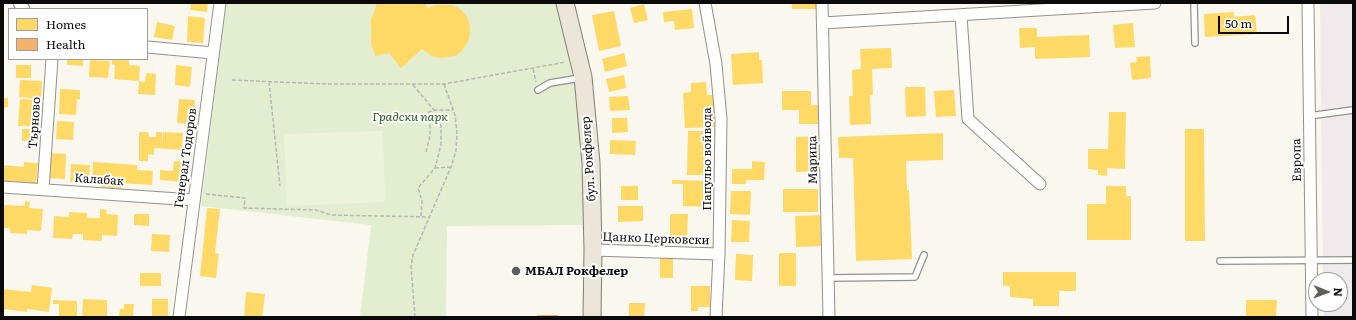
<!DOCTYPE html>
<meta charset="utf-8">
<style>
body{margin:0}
#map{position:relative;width:1356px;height:320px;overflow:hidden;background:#faf7ef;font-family:Literata,serif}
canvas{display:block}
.frame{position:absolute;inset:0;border:4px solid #0b0b0b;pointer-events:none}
.legend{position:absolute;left:8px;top:8px;width:140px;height:52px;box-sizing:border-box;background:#fff;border:1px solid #9d9d9d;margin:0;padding:5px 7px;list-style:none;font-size:12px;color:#0b0b0b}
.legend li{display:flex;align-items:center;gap:8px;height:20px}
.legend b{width:20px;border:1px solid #9d9d9d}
.north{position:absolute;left:1308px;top:272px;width:40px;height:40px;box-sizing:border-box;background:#fff;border:1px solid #9d9d9d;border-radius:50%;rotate:91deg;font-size:11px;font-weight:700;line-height:16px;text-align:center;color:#0b0b0b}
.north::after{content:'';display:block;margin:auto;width:14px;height:18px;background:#5f5e5b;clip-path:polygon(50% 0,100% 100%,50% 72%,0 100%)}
.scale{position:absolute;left:1218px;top:16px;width:71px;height:18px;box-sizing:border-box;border:2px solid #0b0b0b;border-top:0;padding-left:5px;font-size:12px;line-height:14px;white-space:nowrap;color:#0b0b0b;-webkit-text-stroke:3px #fff;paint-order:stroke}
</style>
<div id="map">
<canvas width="1356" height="320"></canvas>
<div class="frame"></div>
<ul class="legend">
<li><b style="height:11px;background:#ffd966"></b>Homes</li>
<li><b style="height:11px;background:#f6b26b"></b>Health</li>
</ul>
<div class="north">N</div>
<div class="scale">50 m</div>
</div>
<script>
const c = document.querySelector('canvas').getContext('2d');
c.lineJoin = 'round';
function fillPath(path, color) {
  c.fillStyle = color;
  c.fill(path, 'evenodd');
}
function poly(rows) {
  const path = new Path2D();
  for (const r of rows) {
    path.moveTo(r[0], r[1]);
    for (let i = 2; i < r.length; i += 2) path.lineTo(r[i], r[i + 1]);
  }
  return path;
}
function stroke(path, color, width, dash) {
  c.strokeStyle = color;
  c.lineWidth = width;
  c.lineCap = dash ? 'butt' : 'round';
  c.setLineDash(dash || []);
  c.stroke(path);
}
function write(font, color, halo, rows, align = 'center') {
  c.font = font + ' Literata,serif';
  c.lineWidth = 4;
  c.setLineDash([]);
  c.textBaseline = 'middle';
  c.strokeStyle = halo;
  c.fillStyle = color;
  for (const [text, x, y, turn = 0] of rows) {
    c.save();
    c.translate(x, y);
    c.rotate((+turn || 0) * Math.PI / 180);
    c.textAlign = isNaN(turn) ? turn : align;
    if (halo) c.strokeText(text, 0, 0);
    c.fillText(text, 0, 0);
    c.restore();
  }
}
fillPath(poly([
 [1320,3,1353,3,1353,317,1324,317,1324,304,1340,304,1340,280,1323,280]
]), '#f1eaec');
fillPath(poly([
 [226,3,556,3,577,92,586,225,447,226,446,317,360,317,371,225,201,206]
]), '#e2eecf');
fillPath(poly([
 [383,131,385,202,287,206,284,134]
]), '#ecf3d9');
fillPath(poly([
 [191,3,208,3,207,12,190,10],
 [377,3,425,3,428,8,435,5,451,5,459,8,466,15,469,22,470,31,469,40,461,52,455,56,439,58,432,56,422,49,401,68,389,53,375,56,371,43,371,20],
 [792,3,818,3,818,9,792,9],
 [644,4,648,20,634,23,630,8],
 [692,9,694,28,675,30,674,21,664,22,663,12],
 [614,11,621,46,599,51,592,15],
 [1234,12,1234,17,1255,15,1257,34,1205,37,1204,14],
 [188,16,205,18,203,43,187,42],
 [157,22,175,26,172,40,154,37],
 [1133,23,1135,47,1115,48,1113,25],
 [1019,28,1037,28,1037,37,1089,35,1090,57,1035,59,1035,47,1020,48],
 [891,48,892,68,872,69,873,95,870,95,871,124,850,125,849,96,853,96,852,70,861,69,860,49],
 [759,52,759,60,762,60,763,83,733,85,731,54],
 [624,53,627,66,605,72,602,59],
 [1150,56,1151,78,1132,80,1130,63,1137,62,1136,57],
 [67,59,83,59,83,66,67,65],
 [112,59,129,59,129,65,140,66,139,81,114,79,115,65,112,64],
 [90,60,110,61,108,78,89,77],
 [16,65,31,65,31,78,16,78],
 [176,65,192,67,190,87,175,85],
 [146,73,156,74,155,95,138,94,139,81,145,82],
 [624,75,626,88,609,92,606,79],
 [20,80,42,81,41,99,19,97],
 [706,82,707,95,714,95,716,127,685,128,683,93,691,92,691,83],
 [905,87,925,87,926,116,906,117],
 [60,89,80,90,80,100,77,99,76,115,59,114],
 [954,90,956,116,936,117,934,91],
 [782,91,811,91,811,105,820,105,821,124,799,124,799,110,782,110],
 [628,96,630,110,610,111,609,97],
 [3,98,8,98,8,107,3,108],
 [20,99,41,100,41,113,37,113,37,126,18,126],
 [179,99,195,100,193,124,177,123],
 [1109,112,1126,112,1125,169,1107,168,1107,176,1098,175,1098,170,1088,169,1088,149,1108,149],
 [612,118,627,118,628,132,612,133],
 [57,121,74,122,73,140,56,139],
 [22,129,37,129,37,141,22,141],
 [1185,129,1204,129,1205,241,1185,241],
 [688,131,708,131,708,136,711,136,711,147,707,147,707,175,687,175],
 [139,132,148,132,149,137,156,137,156,132,162,132,162,146,163,132,183,133,182,150,154,148,154,155,148,154,148,161,139,161],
 [943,133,943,160,906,161,907,190,909,190,912,259,856,261,853,158,839,158,838,137],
 [822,136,823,171,796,172,796,137],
 [610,140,636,141,635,155,610,154],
 [49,153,66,154,65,179,47,178],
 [174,161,187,162,186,182,160,180,160,170,173,171],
 [752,161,765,162,764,180,746,180,746,184,732,184,732,169,752,169],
 [24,162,38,163,36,184,10,181,10,186,3,186,3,165,24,167],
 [93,162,137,165,137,170,153,171,152,185,121,183,121,189,101,187,102,183,92,182],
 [71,164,90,165,89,183,70,182],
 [672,180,712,181,711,207,683,206,683,184,672,184],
 [621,186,638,186,638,200,621,200],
 [1106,186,1126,186,1126,196,1131,196,1131,240,1087,240,1087,204,1106,204],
 [783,189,818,189,818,212,783,212],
 [731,191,751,191,750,215,730,214],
 [25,201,30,202,29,208,43,209,41,231,27,230,27,234,10,233,10,228,3,228,3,205,25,206],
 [618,206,643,206,643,221,618,222],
 [207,208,220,209,215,253,219,254,216,278,200,276],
 [100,209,107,210,106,214,118,215,117,236,102,235,102,241,83,240,83,234,73,234,72,239,53,238,54,216,69,217,69,212,87,213,87,218,100,218],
 [134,214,149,214,149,226,134,225],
 [670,214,688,214,687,238,670,238],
 [820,215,821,246,796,247,795,216],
 [732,220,750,221,749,242,731,242],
 [152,234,170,235,169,252,151,251],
 [660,253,673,253,673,278,660,278],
 [779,253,796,253,796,286,779,286],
 [736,254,753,255,752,281,735,280],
 [1003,272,1076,272,1076,291,1059,291,1059,306,1033,306,1033,299,1010,297,1010,286,1003,286],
 [140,273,161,273,161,286,140,286],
 [32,285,52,288,49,312,27,309,27,312,3,309,3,289,31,292],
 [691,286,710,286,710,307,698,307,698,311,691,311],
 [246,292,265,294,262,317,244,317],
 [83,299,107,300,107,317,82,317],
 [152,299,168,299,168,317,152,317],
 [53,300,77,301,77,317,59,317,59,304,53,304],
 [1246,300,1277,300,1276,317,1246,317],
 [629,303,645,303,644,317,629,317],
 [124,304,134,304,133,317,119,317,120,309,124,309]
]), '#ffd966');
fillPath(poly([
 [537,315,558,315,558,317,537,317]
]), '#f6b26b');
const lane = poly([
 [1194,3,1195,43],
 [538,90,550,83,580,78],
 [1309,116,1353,110],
 [1220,261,1353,260],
 [828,278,915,277,924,255]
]);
const street = poly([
 [19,3,24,9],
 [705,3,716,64,721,119,719,254,716,317],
 [822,3,829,317],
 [1308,3,1312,317],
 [961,15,968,119,1040,184],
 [823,23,1155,3],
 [147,47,213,53],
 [3,187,193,200],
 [43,189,52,59],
 [593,250,719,254],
 [179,317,220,3]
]);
const primary = poly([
 [565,3,583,77,591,163,593,250,592,317]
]);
stroke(lane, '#93918e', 8);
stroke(street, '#93918e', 13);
stroke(primary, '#807f7b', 19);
stroke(poly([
 [533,69,536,82],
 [232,80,327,84,444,84,566,62],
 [269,82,280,186],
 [413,85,434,110,438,117,441,126,441,145,435,168,418,188,422,201,421,217],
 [426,152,430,136,430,126,426,113,434,110,453,110],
 [435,168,451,167],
 [206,194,245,198,244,208,316,210,331,215,429,217],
 [415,317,411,267,413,255,451,167,456,151,457,133,455,115,444,84]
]), '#b7b6b5', 1.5, [4, 2]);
stroke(lane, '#fefefd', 5.5);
stroke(street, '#fefefd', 11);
stroke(primary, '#ebe6d8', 17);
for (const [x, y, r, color] of [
 [516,271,5,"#5f5e5b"]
]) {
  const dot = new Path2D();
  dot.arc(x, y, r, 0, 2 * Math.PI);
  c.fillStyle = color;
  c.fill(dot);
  stroke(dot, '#fff', 1.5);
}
write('italic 12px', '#2c601e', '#fff', [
 ["Градски парк",410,117]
]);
write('12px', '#0b0b0b', '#fff', [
 ["Търново",35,123,-86],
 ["Генерал Тодоров",186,158,-82],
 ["бул. Рокфелер",589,159,-94],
 ["Папульо войвода",707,159,-90],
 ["Марица",813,160,-91],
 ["Европа",1297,160,-91],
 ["Калабак",99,180,4],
 ["Цанко Церковски",656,239,2]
]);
write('bold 12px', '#0b0b0b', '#fff', [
 ["МБАЛ Рокфелер",525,271]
], 'left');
</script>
